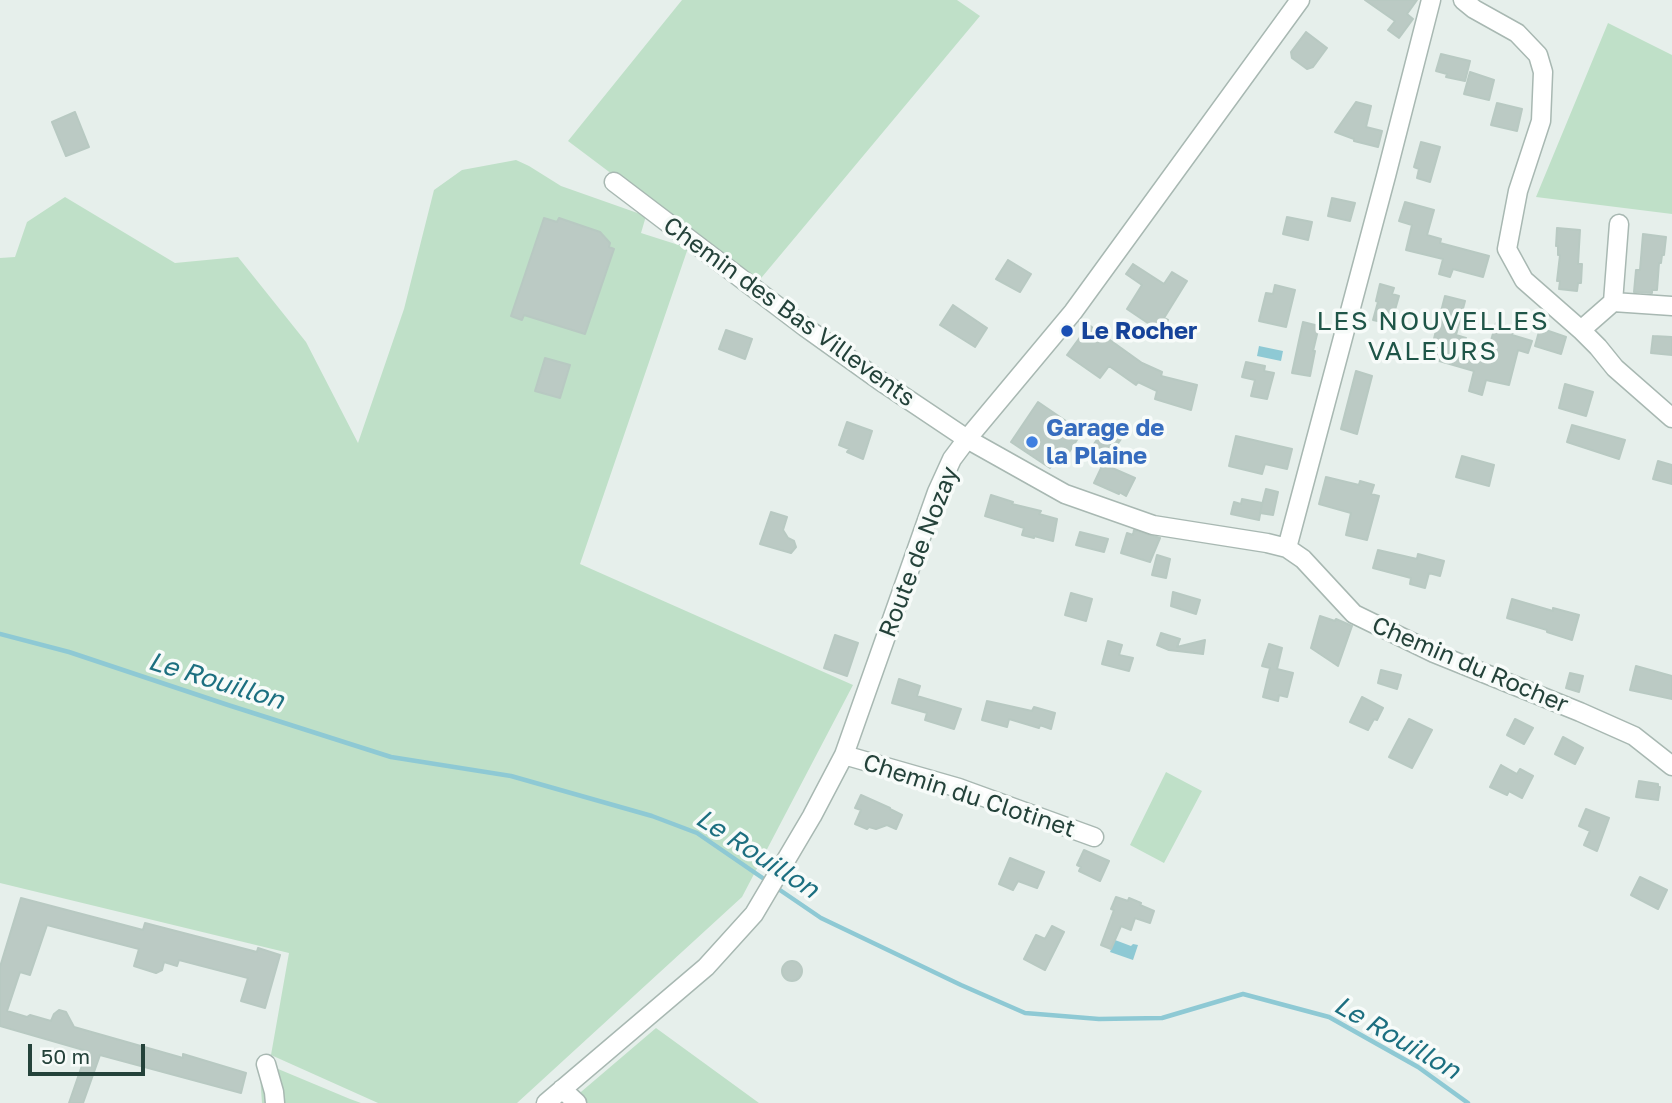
<!DOCTYPE html>
<style>
body{margin:0}
#map{position:relative;width:1672px;height:1103px;overflow:hidden;background:#e6efeb;font-family:"Golos Text",sans-serif}
canvas{display:block}
.scale{position:absolute;left:28px;top:1044px;width:117px;height:32px;box-sizing:border-box;border:4px solid #24423a;border-top:0;padding-left:9px;font-size:21px;line-height:24px;white-space:nowrap;color:#24423a;-webkit-text-stroke:5px #f7fbf9;paint-order:stroke}
</style>
<div id="map">
<canvas width="1672" height="1103"></canvas>
<div class="scale">50 m</div>
</div>
<script>
const c = document.querySelector('canvas').getContext('2d');
c.lineJoin = 'round';
function fillPath(path, color) {
  c.fillStyle = color;
  c.fill(path, 'evenodd');
}
function poly(rows) {
  const path = new Path2D();
  for (const r of rows) {
    if (r.length === 3) {
      path.moveTo(r[0] + r[2], r[1]);
      path.arc(r[0], r[1], r[2], 0, 2 * Math.PI);
      continue;
    }
    path.moveTo(r[0], r[1]);
    for (let i = 2; i < r.length; i += 2) path.lineTo(r[i], r[i + 1]);
  }
  return path;
}
function stroke(path, color, width, dash) {
  c.strokeStyle = color;
  c.lineWidth = width;
  c.lineCap = dash ? 'butt' : 'round';
  c.setLineDash(dash || []);
  c.stroke(path);
}
function write(font, color, halo, rows, align = 'center') {
  c.font = font + ' "Golos Text",sans-serif';
  c.lineWidth = 7;
  c.setLineDash([]);
  c.textBaseline = 'middle';
  c.strokeStyle = halo;
  c.fillStyle = color;
  for (const [text, x, y, turn = 0] of rows) {
    c.save();
    c.translate(x, y);
    c.rotate((+turn || 0) * Math.PI / 180);
    c.textAlign = isNaN(turn) ? turn : align;
    if (halo) c.strokeText(text, 0, 0);
    c.fillText(text, 0, 0);
    c.restore();
  }
}
fillPath(poly([
 [682,0,957,0,980,16,757,283,568,141],
 [1608,23,1672,55,1672,214,1536,197],
 [516,160,529,166,561,186,646,216,641,233,688,248,580,564,853,685,742,897,517,1103,378,1103,271,1055,289,953,0,883,0,258,15,257,27,222,65,197,175,263,238,257,306,342,358,443,404,309,434,190,462,170],
 [1166,772,1202,791,1164,863,1130,845],
 [656,1028,759,1103,568,1103],
 [259,1061,350,1099,361,1103,262,1103]
]), '#bfe0c8');
fillPath(poly([
 [1259,346,1283,351,1281,361,1257,356],
 [1115,940,1131,946,1133,944,1138,945,1133,960,1110,952]
]), '#8ec9d4');
stroke(poly([
 [0,634,69,652,228,705,391,757,511,776,652,816,697,833,767,881],
 [774,886,821,918,961,985,1025,1013,1099,1019,1162,1018,1243,994,1329,1017,1418,1067,1468,1103]
]), '#8ec9d4', 4.5);
const building = poly([
 [1365,0,1417,0,1407,14,1413,19,1399,38,1388,30,1395,21,1365,0],
 [1306,32,1327,48,1313,67,1307,69,1292,58,1291,52,1306,32],
 [1441,54,1470,61,1465,81,1446,77,1447,74,1436,71,1441,54],
 [1470,72,1494,80,1489,100,1464,94,1470,72],
 [1356,102,1371,106,1366,127,1382,131,1378,147,1354,141,1354,139,1335,132,1356,102],
 [1497,103,1522,109,1517,131,1491,125,1497,103],
 [75,112,89,147,66,156,52,122,75,112],
 [1421,142,1440,147,1430,182,1417,178,1419,169,1414,167,1421,142],
 [1332,198,1355,203,1350,221,1328,216,1332,198],
 [1405,202,1434,210,1427,235,1441,239,1440,243,1489,256,1483,277,1453,269,1450,277,1439,274,1443,259,1406,250,1412,225,1399,221,1405,202],
 [1287,217,1312,222,1308,240,1283,234,1287,217],
 [544,218,557,222,559,218,600,232,610,243,609,247,614,249,585,334,524,315,522,320,511,316,544,218],
 [1557,228,1580,230,1578,264,1582,264,1581,283,1578,283,1577,291,1559,289,1560,281,1557,281,1560,255,1558,255,1558,246,1556,246,1557,228],
 [1643,234,1666,237,1664,255,1662,255,1661,263,1659,263,1657,290,1652,290,1652,293,1634,292,1636,270,1640,270,1643,234],
 [1008,260,1031,274,1020,292,996,279,1008,260],
 [1133,264,1164,284,1172,272,1187,281,1164,318,1168,320,1161,332,1127,309,1142,285,1126,274,1133,264],
 [1380,284,1394,288,1392,294,1399,296,1391,324,1373,320,1378,302,1376,301,1380,284],
 [1275,285,1295,290,1286,327,1259,321,1266,293,1273,294,1275,285],
 [1445,296,1465,301,1456,335,1466,338,1462,351,1486,358,1496,323,1514,328,1512,335,1532,341,1528,353,1518,350,1509,385,1486,380,1482,395,1469,391,1474,371,1429,358,1445,296],
 [953,305,987,328,975,347,940,325,953,305],
 [1303,322,1319,326,1313,351,1315,351,1310,376,1292,373,1303,322],
 [1089,325,1142,363,1162,372,1161,376,1197,385,1191,410,1155,399,1157,391,1138,382,1136,385,1109,366,1100,378,1067,355,1089,325],
 [1540,328,1566,337,1561,354,1535,346,1540,328],
 [726,330,752,339,745,359,719,349,726,330],
 [1653,336,1672,337,1672,355,1651,353,1653,336],
 [545,358,570,365,560,398,535,391,545,358],
 [1246,362,1265,366,1264,371,1274,373,1267,399,1251,396,1255,380,1242,377,1246,362],
 [1356,371,1372,376,1357,434,1341,429,1356,371],
 [1565,384,1593,392,1586,416,1559,408,1565,384],
 [1038,402,1082,432,1066,457,1060,453,1050,468,1011,442,1038,402],
 [847,422,872,431,863,459,847,452,849,449,839,445,847,422],
 [1572,425,1625,440,1619,459,1567,442,1572,425],
 [1105,428,1121,439,1110,455,1094,444,1105,428],
 [1236,436,1292,449,1287,469,1265,464,1262,474,1229,466,1236,436],
 [1462,456,1494,465,1489,486,1456,477,1462,456],
 [1658,461,1672,465,1672,484,1653,479,1658,461],
 [1103,464,1135,478,1126,496,1119,492,1119,494,1094,483,1103,464],
 [1326,477,1359,485,1360,481,1374,485,1371,494,1379,496,1367,540,1346,535,1351,513,1319,504,1326,477],
 [1266,489,1278,492,1273,515,1260,513,1266,489],
 [991,495,1013,502,1012,504,1041,511,1039,514,1057,519,1053,541,1034,536,1034,538,1022,535,1024,528,985,516,991,495],
 [1242,499,1262,503,1259,520,1231,514,1234,502,1241,504,1242,499],
 [771,512,787,517,783,530,788,538,794,541,796,547,791,553,760,544,771,512],
 [1134,530,1160,538,1150,562,1121,553,1127,533,1133,535,1134,530],
 [1080,532,1108,539,1104,552,1076,545,1080,532],
 [1378,550,1417,559,1418,554,1444,561,1440,576,1429,573,1425,588,1410,584,1411,578,1373,568,1378,550],
 [1157,555,1170,559,1166,578,1152,575,1157,555],
 [1173,592,1200,600,1196,614,1171,606,1173,592],
 [1071,593,1092,599,1086,621,1065,615,1071,593],
 [1512,599,1553,611,1553,608,1579,615,1572,640,1547,632,1547,630,1507,618,1512,599],
 [1320,616,1335,621,1336,619,1352,626,1338,666,1311,648,1320,616],
 [1161,633,1180,639,1177,647,1205,640,1203,654,1169,650,1157,645,1161,633],
 [835,635,858,643,847,676,824,668,835,635],
 [1108,641,1122,645,1119,655,1133,658,1129,671,1102,664,1108,641],
 [1269,644,1282,648,1277,669,1293,673,1287,697,1279,695,1278,701,1263,697,1270,668,1262,666,1269,644],
 [1636,666,1672,676,1672,699,1630,690,1636,666],
 [1381,670,1401,675,1397,689,1378,683,1381,670],
 [1570,673,1583,676,1579,692,1566,688,1570,673],
 [899,679,920,686,917,696,961,709,954,729,925,720,927,713,892,703,899,679],
 [1362,697,1383,708,1377,720,1374,719,1368,730,1350,722,1362,697],
 [987,701,1032,711,1034,707,1055,713,1051,729,1040,725,1039,728,1009,719,1007,727,982,720,987,701],
 [1409,719,1432,730,1412,768,1389,757,1409,719],
 [1515,719,1533,728,1524,744,1507,735,1515,719],
 [1563,737,1583,748,1575,764,1555,754,1563,737],
 [1501,765,1517,774,1520,769,1533,776,1522,798,1509,791,1507,795,1490,787,1501,765],
 [1639,781,1658,784,1658,787,1660,787,1658,800,1636,797,1639,781],
 [861,795,890,808,890,809,902,815,896,829,887,825,876,829,869,827,867,829,855,824,861,810,855,808,861,795],
 [1586,809,1609,818,1597,851,1584,845,1590,831,1579,826,1586,809],
 [1084,850,1109,861,1100,881,1079,871,1081,867,1077,865,1084,850],
 [1010,858,1044,872,1037,888,1018,881,1013,890,999,884,1010,858],
 [1640,877,1667,890,1658,909,1631,895,1640,877],
 [1116,897,1128,901,1129,898,1141,903,1140,905,1154,911,1150,923,1135,918,1131,930,1121,926,1111,949,1101,945,1114,910,1111,909,1116,897],
 [21,898,143,930,145,923,257,952,258,948,280,955,265,1008,241,1001,248,978,179,960,177,966,164,962,162,970,156,973,134,966,139,949,47,925,30,975,20,972,7,1011,27,1017,30,1015,51,1021,54,1014,59,1010,66,1012,74,1027,183,1058,183,1054,246,1073,241,1093,100,1055,83,1103,69,1103,87,1051,0,1026,0,967,21,898],
 [1052,926,1064,932,1045,970,1024,959,1036,935,1045,939,1052,926],
 [792,971,10]
]);
fillPath(building, '#bbcac4');
stroke(building, '#b8c9c2', 2);
const minor = poly([
 [1463,0,1474,9,1517,33,1538,55,1543,72,1541,121,1518,191,1507,249,1524,280,1581,330,1598,347,1615,368,1672,418],
 [614,182,805,327,879,380,967,439,1065,494,1153,525,1267,543,1287,548,1303,559,1354,614,1434,653,1580,712,1634,736,1672,766],
 [1613,302,1672,306],
 [1581,330,1613,302,1619,224],
 [1287,548,1386,176,1431,0],
 [844,755,959,788,1094,837],
 [266,1064,274,1092,275,1103],
 [562,1089,577,1103],
 [546,1103,706,967,754,914,812,816,844,755,937,492,952,459,967,439,1073,312,1300,0]
]);
stroke(minor, '#a8b8b2', 21);
stroke(minor, '#fff', 18);
for (const [x, y, r, color] of [
 [1067,331,7,"#1a4fb4"],
 [1032,442,7,"#3f7fe0"]
]) {
  const dot = new Path2D();
  dot.arc(x, y, r, 0, 2 * Math.PI);
  c.fillStyle = color;
  c.fill(dot);
  stroke(dot, '#f7fbf9', 2.5);
}
write('24px', '#24423a', '#f7fbf9', [
 ["Chemin des Bas Villevents",789,312,36],
 ["Route de Nozay",919,552,-69],
 ["Chemin du Rocher",1470,665,23],
 ["Chemin du Clotinet",969,796,18]
]);
write('bold 24px', '#164399', '#f7fbf9', [
 ["Le Rocher",1081,331]
], 'left');
write('bold 24px', '#366cbe', '#f7fbf9', [
 ["Garage de",1046,428],
 ["la Plaine",1046,456]
], 'left');
c.letterSpacing = '2px';
write('26px', '#1f5548', '#f7fbf9', [
 ["LES NOUVELLES",1433,322],
 ["VALEURS",1433,352]
]);
c.letterSpacing = '0px';
write('italic 26px', '#1c6f80', '#f7fbf9', [
 ["Le Rouillon",216,681,17],
 ["Le Rouillon",757,854,33],
 ["Le Rouillon",1397,1038,30]
]);
</script>
